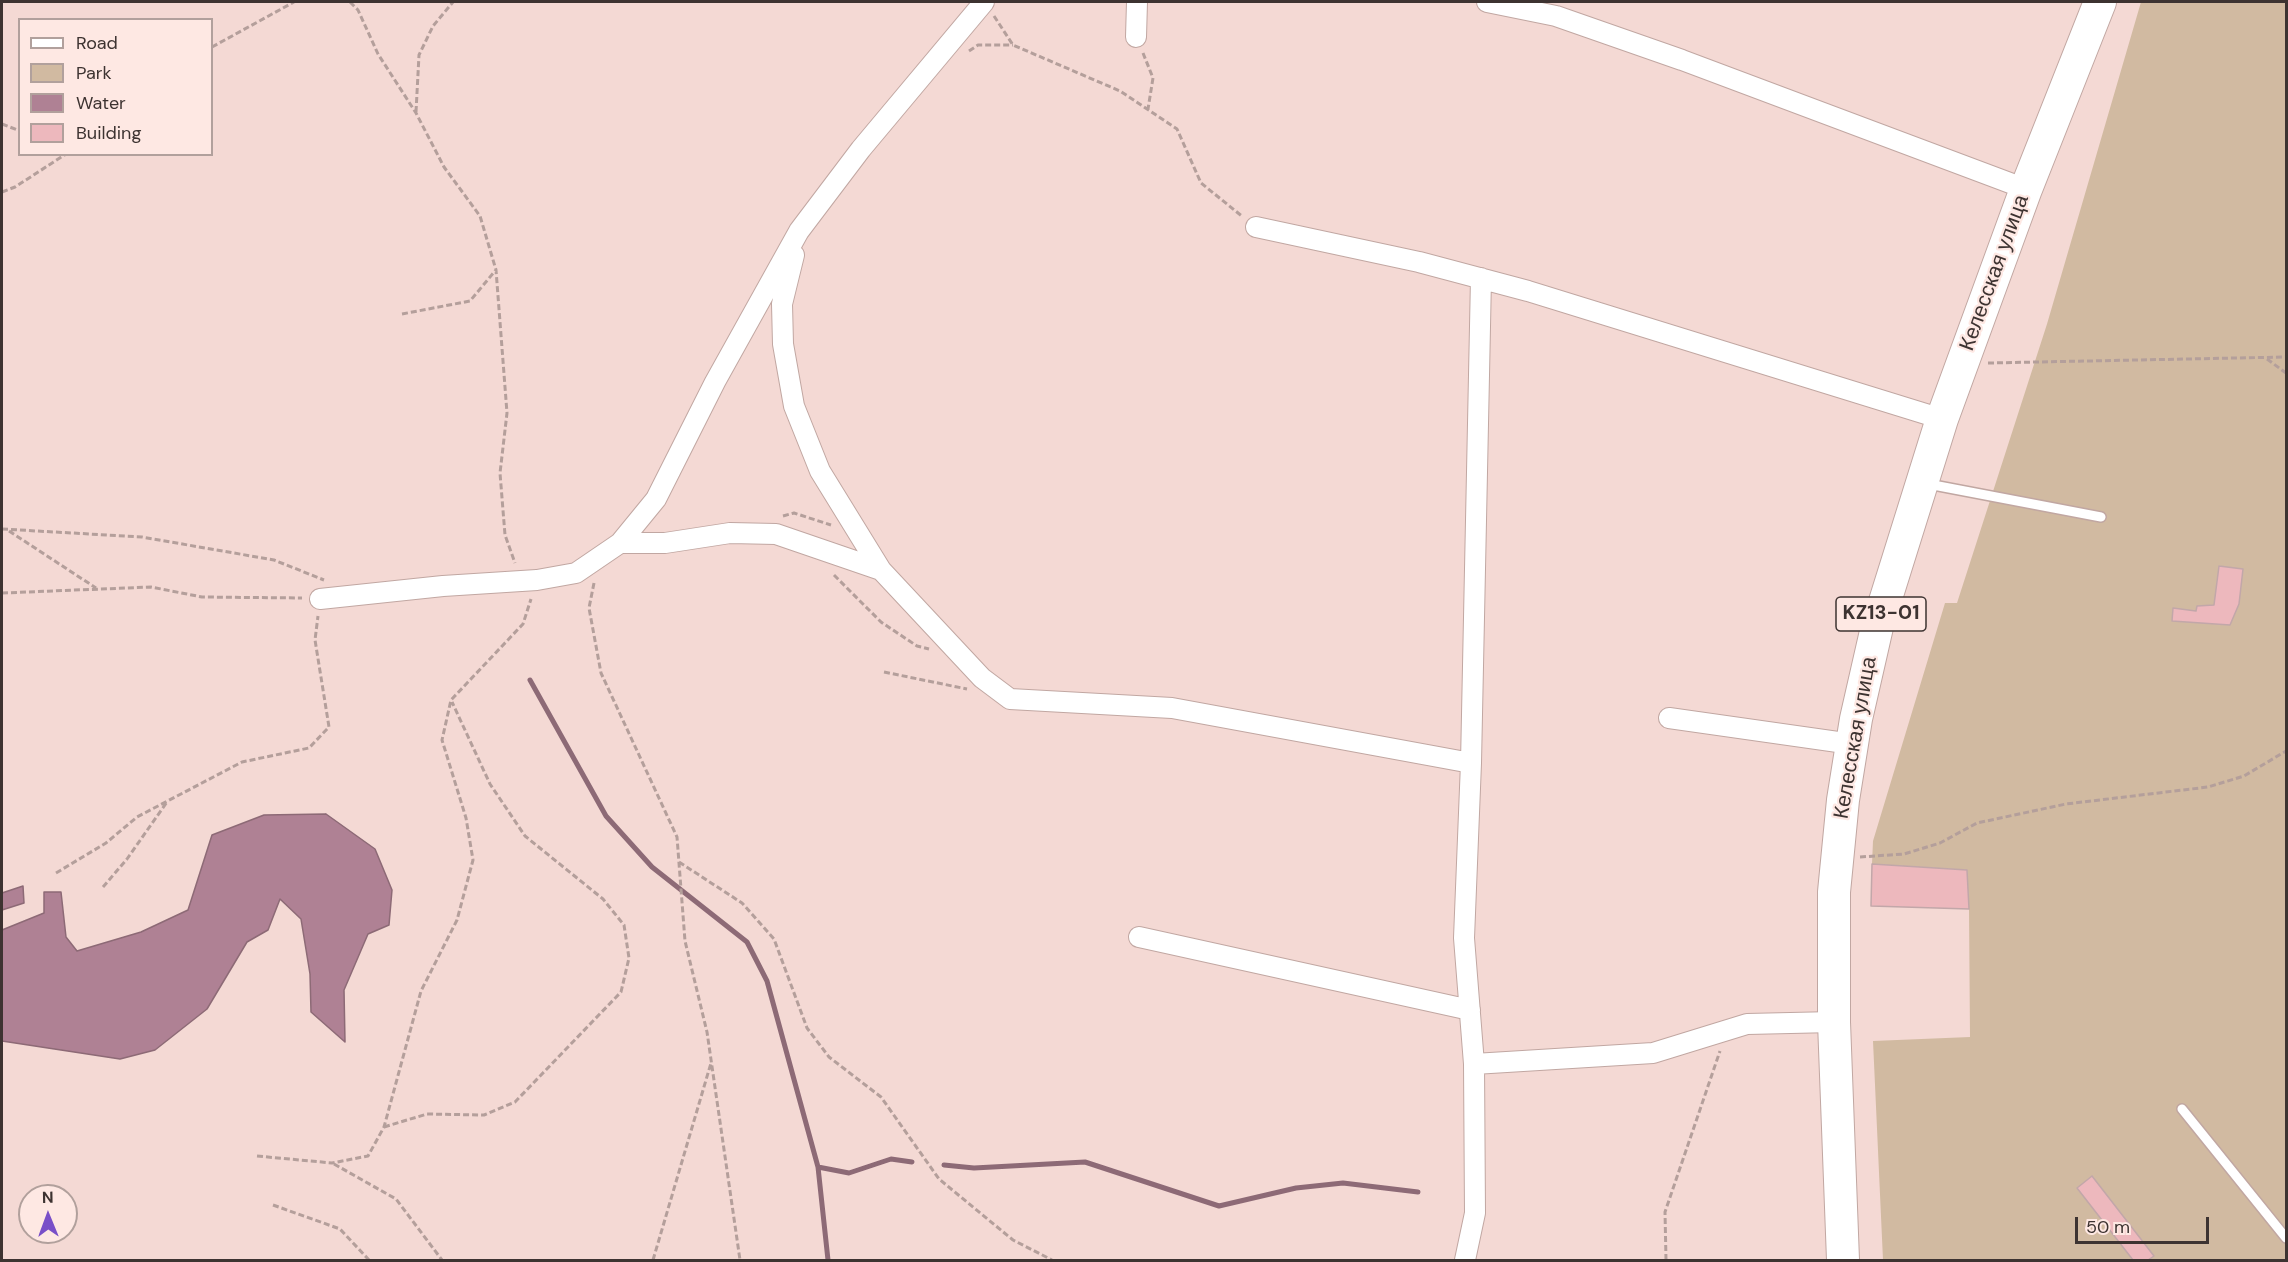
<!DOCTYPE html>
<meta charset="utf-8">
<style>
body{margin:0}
#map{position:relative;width:2288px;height:1262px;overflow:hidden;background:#f4d9d4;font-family:"DM Sans",sans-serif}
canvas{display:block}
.frame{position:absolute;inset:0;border:3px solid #3d3331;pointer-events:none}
.legend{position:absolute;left:18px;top:18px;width:195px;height:138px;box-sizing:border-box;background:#fee8e3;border:2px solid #b1a09c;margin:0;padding:8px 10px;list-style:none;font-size:18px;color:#3d3331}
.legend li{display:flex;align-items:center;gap:12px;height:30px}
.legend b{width:30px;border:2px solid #b1a09c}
.north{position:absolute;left:18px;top:1184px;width:60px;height:60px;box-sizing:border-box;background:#fee8e3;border:2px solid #b1a09c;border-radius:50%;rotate:359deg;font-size:16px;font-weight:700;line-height:24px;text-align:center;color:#3d3331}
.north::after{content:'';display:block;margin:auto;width:21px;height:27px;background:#794fc8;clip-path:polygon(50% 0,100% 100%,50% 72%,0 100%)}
.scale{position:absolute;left:2075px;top:1217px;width:134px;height:27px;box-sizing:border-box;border:3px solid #3d3331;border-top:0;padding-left:8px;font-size:18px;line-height:21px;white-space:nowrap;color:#3d3331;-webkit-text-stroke:4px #fee8e3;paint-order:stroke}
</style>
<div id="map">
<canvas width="2288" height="1262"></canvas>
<div class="frame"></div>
<ul class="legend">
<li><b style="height:8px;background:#fff"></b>Road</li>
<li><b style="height:16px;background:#d1baa1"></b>Park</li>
<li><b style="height:16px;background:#af8194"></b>Water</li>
<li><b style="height:16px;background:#edb8bd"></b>Building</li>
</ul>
<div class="north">N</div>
<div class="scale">50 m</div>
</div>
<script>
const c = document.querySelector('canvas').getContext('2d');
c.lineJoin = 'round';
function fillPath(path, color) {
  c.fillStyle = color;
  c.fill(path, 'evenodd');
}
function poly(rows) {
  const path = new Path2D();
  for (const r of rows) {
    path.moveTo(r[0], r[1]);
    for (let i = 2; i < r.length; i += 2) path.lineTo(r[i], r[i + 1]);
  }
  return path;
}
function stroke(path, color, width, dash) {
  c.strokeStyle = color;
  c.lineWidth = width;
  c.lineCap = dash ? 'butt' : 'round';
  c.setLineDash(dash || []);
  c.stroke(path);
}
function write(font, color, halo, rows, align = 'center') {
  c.font = font + ' "DM Sans",sans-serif';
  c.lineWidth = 4.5;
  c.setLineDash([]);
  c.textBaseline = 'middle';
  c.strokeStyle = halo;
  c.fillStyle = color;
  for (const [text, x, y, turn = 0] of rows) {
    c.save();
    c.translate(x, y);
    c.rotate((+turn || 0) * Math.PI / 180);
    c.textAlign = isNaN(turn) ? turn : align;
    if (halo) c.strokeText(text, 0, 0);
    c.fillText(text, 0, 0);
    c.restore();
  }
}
fillPath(poly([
 [2141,2,2286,2,2286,1260,1883,1260,1873,1041,1970,1037,1969,909,1967,870,1872,864,1873,841,1945,603,1957,603,2047,324]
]), '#d1baa1');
const water = poly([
 [326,814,375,849,392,890,389,925,368,934,344,990,345,1042,311,1012,310,974,301,919,280,899,268,930,247,942,207,1009,155,1050,120,1059,2,1041,2,930,44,913,44,892,61,892,66,937,77,951,141,932,188,910,212,835,264,815,326,814],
 [23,886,24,903,2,910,2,893,23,886]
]);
fillPath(water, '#af8194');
stroke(water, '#8d6a76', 1.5);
stroke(poly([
 [530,680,606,816,652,867,747,942,767,981,818,1167,828,1260],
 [944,1165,974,1168,1085,1162,1219,1206,1296,1188,1343,1183,1418,1192],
 [818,1167,849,1173,891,1159,912,1162]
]), '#8d6a76', 5);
const building = poly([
 [2219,566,2243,569,2239,604,2230,625,2172,621,2173,608,2196,611,2197,606,2214,605,2219,566],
 [1872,864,1967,870,1969,909,1871,906,1872,864],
 [2092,1176,2154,1256,2148,1260,2133,1260,2077,1188,2092,1176]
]);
fillPath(building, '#edb8bd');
stroke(building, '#c2a7a9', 1.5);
const service = poly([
 [1928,484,2101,517],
 [2182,1109,2286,1238]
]);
const minor = poly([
 [1487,2,1556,16,1682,60,2026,189],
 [1136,37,1137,2],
 [1256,227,1419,262,1528,291,1942,419],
 [794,255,782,304,783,344,794,406,820,471,881,570],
 [620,543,665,543,730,533,776,534,881,570,982,678,1010,699,1172,708,1471,763],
 [320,599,443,586,537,580,576,573,620,543,656,499,715,382,799,231,861,149,984,2],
 [1669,718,1852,744],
 [1139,937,1470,1010],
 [1474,1064,1653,1053,1747,1024,1834,1022],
 [1465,1260,1475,1213,1474,1064,1464,938,1471,763,1481,278]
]);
const primary = poly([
 [1843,1260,1834,1022,1834,892,1843,800,1856,719,1877,627,1942,419,2026,189,2100,2]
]);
stroke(service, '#c1a7a2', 12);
stroke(minor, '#c1a7a2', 22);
stroke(primary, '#c1a7a2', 34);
stroke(poly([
 [350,2,358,10,378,54,416,113,444,167,480,216,496,270,507,413,500,473,505,535,515,563],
 [994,16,1013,45,1120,91,1177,129,1201,183,1243,217],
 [212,47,294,2],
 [969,51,978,45,1013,45],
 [1143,53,1153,78,1148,109],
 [416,112,419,55,433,26,453,2],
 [2,124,20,131],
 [2,192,15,187,66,154],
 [402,314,470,301,495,271],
 [2267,359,2286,373],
 [1988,363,2286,357],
 [783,516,794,513,831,525],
 [2,529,142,537,274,560,324,580],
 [9,531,96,588],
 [834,575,881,622,917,646,929,649],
 [594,583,589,608,601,673,677,837,685,941,707,1032,740,1260],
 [2,593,151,587,202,597,302,598],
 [884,672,967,689],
 [1860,857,1904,854,1940,843,1977,823,2066,804,2208,787,2244,776,2286,751],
 [679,862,742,903,774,939,807,1028,829,1057,881,1097,939,1179,1013,1240,1052,1260],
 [56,873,106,843,137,817,242,762,309,748,329,727,315,640,318,616],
 [103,887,127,859,167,802],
 [384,1127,427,1114,484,1115,515,1102,621,992,629,958,624,925,603,899,525,836,490,784,452,702],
 [257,1156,332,1163,368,1156,384,1127,421,991,457,920,473,860,466,818,442,740,451,700,523,624,531,599],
 [334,1164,396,1199,442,1260],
 [273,1205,340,1229,369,1260],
 [653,1260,711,1063],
 [1666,1260,1665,1212,1720,1051]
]), '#b49f9b', 3, [6, 3]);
stroke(service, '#fff', 9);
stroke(minor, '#fff', 20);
stroke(primary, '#fff', 32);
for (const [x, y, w] of [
 [1881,614,90]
]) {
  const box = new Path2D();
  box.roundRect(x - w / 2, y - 17, w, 34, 4.5);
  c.fillStyle = '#fee8e3';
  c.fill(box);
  stroke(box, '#3d3331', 1.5);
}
write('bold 20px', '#3d3331', null, [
 ["KZ13-01",1881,614]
]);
write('21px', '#3d3331', '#fee8e3', [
 ["Келесская улица",1995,273,-70],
 ["Келесская улица",1856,738,-80]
]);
</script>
